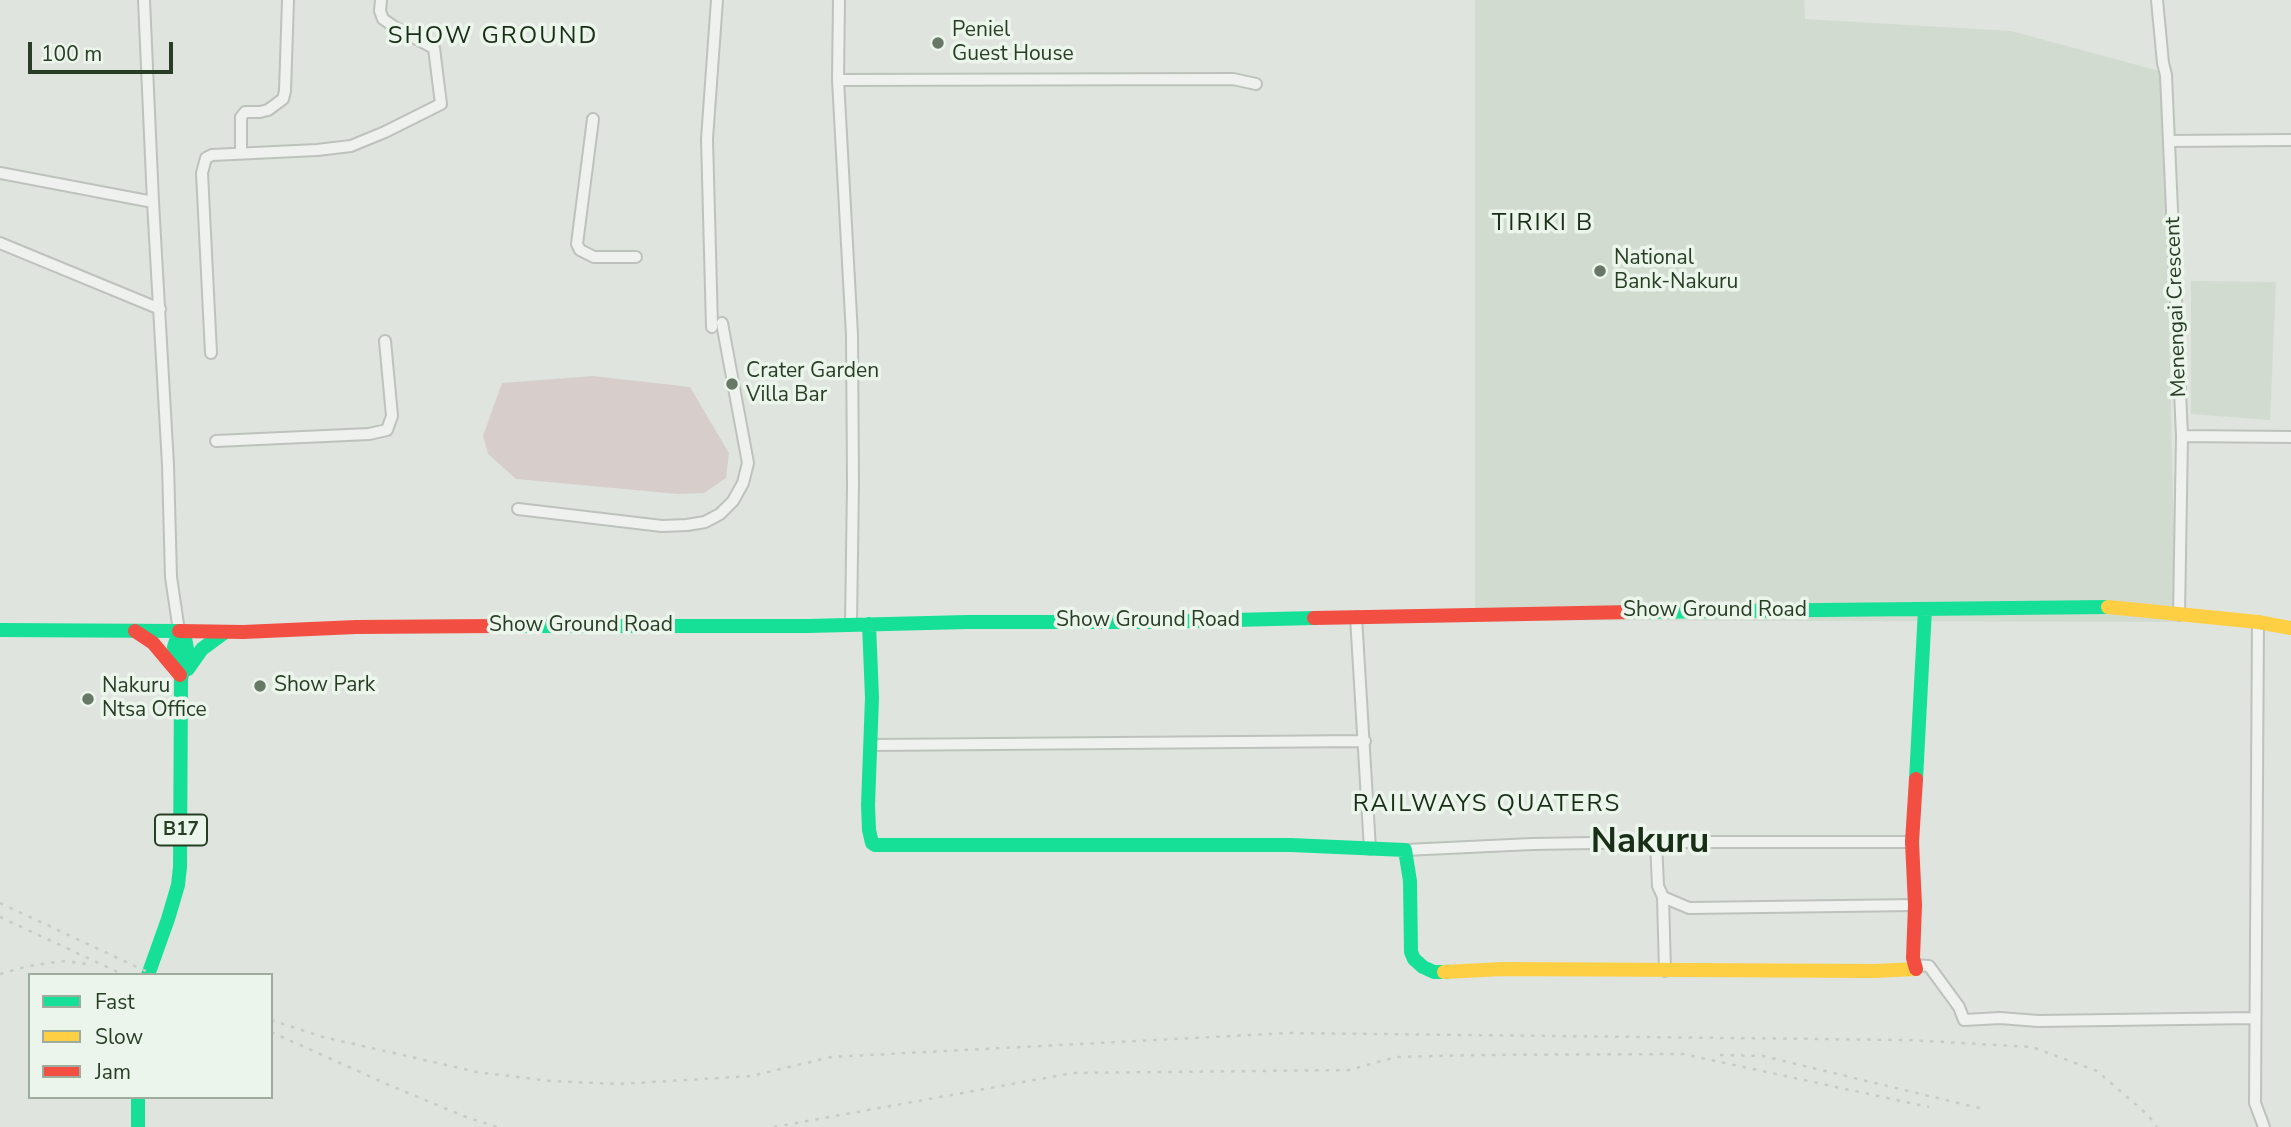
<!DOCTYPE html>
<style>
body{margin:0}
#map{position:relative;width:2291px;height:1127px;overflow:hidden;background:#dfe4de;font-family:"Nunito Sans",sans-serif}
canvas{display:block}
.legend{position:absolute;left:28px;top:973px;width:245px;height:126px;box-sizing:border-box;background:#ecf5eb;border:2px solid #9dac9c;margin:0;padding:9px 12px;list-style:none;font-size:21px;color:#273e25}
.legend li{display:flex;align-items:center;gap:14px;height:35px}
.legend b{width:35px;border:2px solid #9dac9c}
.scale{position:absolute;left:28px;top:42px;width:145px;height:32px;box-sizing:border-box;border:4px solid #273e25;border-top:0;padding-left:9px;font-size:21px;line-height:24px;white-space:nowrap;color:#273e25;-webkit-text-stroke:5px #ecf5eb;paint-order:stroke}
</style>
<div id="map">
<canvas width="2291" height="1127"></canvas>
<ul class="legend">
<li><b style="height:9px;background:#16e098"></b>Fast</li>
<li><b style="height:9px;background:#ffcf43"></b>Slow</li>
<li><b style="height:9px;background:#f24e42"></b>Jam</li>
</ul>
<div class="scale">100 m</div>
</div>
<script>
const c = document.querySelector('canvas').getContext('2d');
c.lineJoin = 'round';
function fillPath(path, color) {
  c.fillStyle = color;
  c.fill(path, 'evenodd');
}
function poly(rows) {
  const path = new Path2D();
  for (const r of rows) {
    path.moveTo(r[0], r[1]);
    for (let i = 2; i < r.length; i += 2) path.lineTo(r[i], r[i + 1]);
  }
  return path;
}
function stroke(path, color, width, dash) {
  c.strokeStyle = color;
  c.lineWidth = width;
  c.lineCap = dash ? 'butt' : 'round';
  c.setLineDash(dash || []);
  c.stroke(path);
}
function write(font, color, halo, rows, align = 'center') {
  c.font = font + ' "Nunito Sans",sans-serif';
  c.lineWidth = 7;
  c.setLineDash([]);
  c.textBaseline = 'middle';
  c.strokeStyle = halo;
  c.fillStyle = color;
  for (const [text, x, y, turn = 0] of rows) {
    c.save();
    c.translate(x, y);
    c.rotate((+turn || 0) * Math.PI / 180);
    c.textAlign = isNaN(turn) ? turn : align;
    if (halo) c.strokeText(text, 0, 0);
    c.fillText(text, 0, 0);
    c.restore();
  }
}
fillPath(poly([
 [1475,0,1804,0,1805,19,2011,31,2163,72,2176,622,1475,620],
 [2191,281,2276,282,2270,420,2191,414]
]), '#d1dbcf');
fillPath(poly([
 [593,376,690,387,729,453,726,478,704,493,678,494,516,479,488,454,483,436,502,383]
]), '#d7cecb');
const street = poly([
 [144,0,153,202,168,465,171,577,179,631],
 [839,0,838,80,852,335,853,483,851,625],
 [2157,0,2163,63,2166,75,2182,436,2179,615],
 [838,80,1233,79,1256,84],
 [593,119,577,244,580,250,594,257,636,257],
 [2170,141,2291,140],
 [241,153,241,117,245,112,260,112,268,110,283,99,285,91,288,0],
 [0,173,153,202],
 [0,243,160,309],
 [712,327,707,139,717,0],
 [211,353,202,173,206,158,212,155,317,150,351,146,385,132,441,104,434,48,396,28,383,19,380,11,381,0],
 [2182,436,2291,437],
 [216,441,369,434,387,430,392,416,385,341],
 [518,509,662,526,687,525,705,522,720,514,733,501,743,483,748,463,722,323],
 [1356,617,1370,849],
 [2258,622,2255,1103,2264,1127],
 [871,745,1365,741],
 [1656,842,1658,886,1663,897,1689,908,1915,905],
 [1405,850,1532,844,1656,842,1912,842],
 [1663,897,1665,971],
 [1915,965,1929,966,1959,1007,1964,1020,2000,1018,2038,1021,2255,1018]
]);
stroke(street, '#bdc2bc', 14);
stroke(street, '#eef1ed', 10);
stroke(poly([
 [1632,612,2108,607],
 [869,624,872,698,868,805,869,830,872,843,875,845,1291,845,1405,850,1410,881,1411,952,1414,959,1423,967,1434,972,1444,972],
 [495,626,808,626,967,622,1153,622,1314,618],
 [0,630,179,631],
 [179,631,174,647,180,675],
 [188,669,202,649,225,632],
 [1916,779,1925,609],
 [148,975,168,919,178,885,180,867,181,680,187,649,185,638,179,631],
 [138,1097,138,1127]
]), '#16e098', 14);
stroke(poly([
 [2108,607,2258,622,2291,628],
 [1444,972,1503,969,1875,971,1916,969]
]), '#ffcf43', 14);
stroke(poly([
 [1314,618,1632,612],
 [135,631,153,643,180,675],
 [179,631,243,632,356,627,495,626],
 [1916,779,1912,842,1915,905,1913,958,1916,969]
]), '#f24e42', 14);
stroke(poly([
 [0,903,154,975],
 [0,917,124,975],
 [0,974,28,966,64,961,93,965],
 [271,1020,323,1037,477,1072,550,1081,620,1084,751,1076,831,1057,1289,1033,1908,1040,2032,1047,2097,1071,2148,1115,2157,1127],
 [271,1032,389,1085,466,1117,497,1127],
 [1720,1055,1763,1056,1983,1109],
 [774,1127,1073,1073,1349,1070,1396,1057,1477,1055,1683,1054,1929,1107]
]), '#c7ccc6', 2.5, [3.5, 7]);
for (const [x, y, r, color] of [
 [938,43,7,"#677866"],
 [1600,271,7,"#677866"],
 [732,384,7,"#677866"],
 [260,686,7,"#677866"],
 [88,699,7,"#677866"]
]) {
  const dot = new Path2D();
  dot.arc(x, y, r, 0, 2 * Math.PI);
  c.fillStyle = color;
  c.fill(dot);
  stroke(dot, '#ecf5eb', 2.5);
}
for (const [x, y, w] of [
 [181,830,52]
]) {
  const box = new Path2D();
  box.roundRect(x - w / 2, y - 15.5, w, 31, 5);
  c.fillStyle = '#ecf5eb';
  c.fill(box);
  stroke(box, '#273e25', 2);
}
write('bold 19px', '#273e25', null, [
 ["B17",181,830]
]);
write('21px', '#273e25', '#ecf5eb', [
 ["Peniel",952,31],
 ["Guest House",952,55],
 ["National",1614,259],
 ["Bank-Nakuru",1614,283],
 ["Crater Garden",746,372],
 ["Villa Bar",746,396],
 ["Show Park",274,686],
 ["Nakuru",102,687],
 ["Ntsa Office",102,711]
], 'left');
write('21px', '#273e25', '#ecf5eb', [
 ["Menengai Crescent",2177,307,-92],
 ["Show Ground Road",1715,611],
 ["Show Ground Road",1148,621],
 ["Show Ground Road",581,626]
]);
c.letterSpacing = '2px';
write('24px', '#192e17', '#ecf5eb', [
 ["SHOW GROUND",493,37],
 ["TIRIKI B",1543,224],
 ["RAILWAYS QUATERS",1487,805]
]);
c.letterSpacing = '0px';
write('bold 35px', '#192e17', '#ecf5eb', [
 ["Nakuru",1650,844]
]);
</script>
